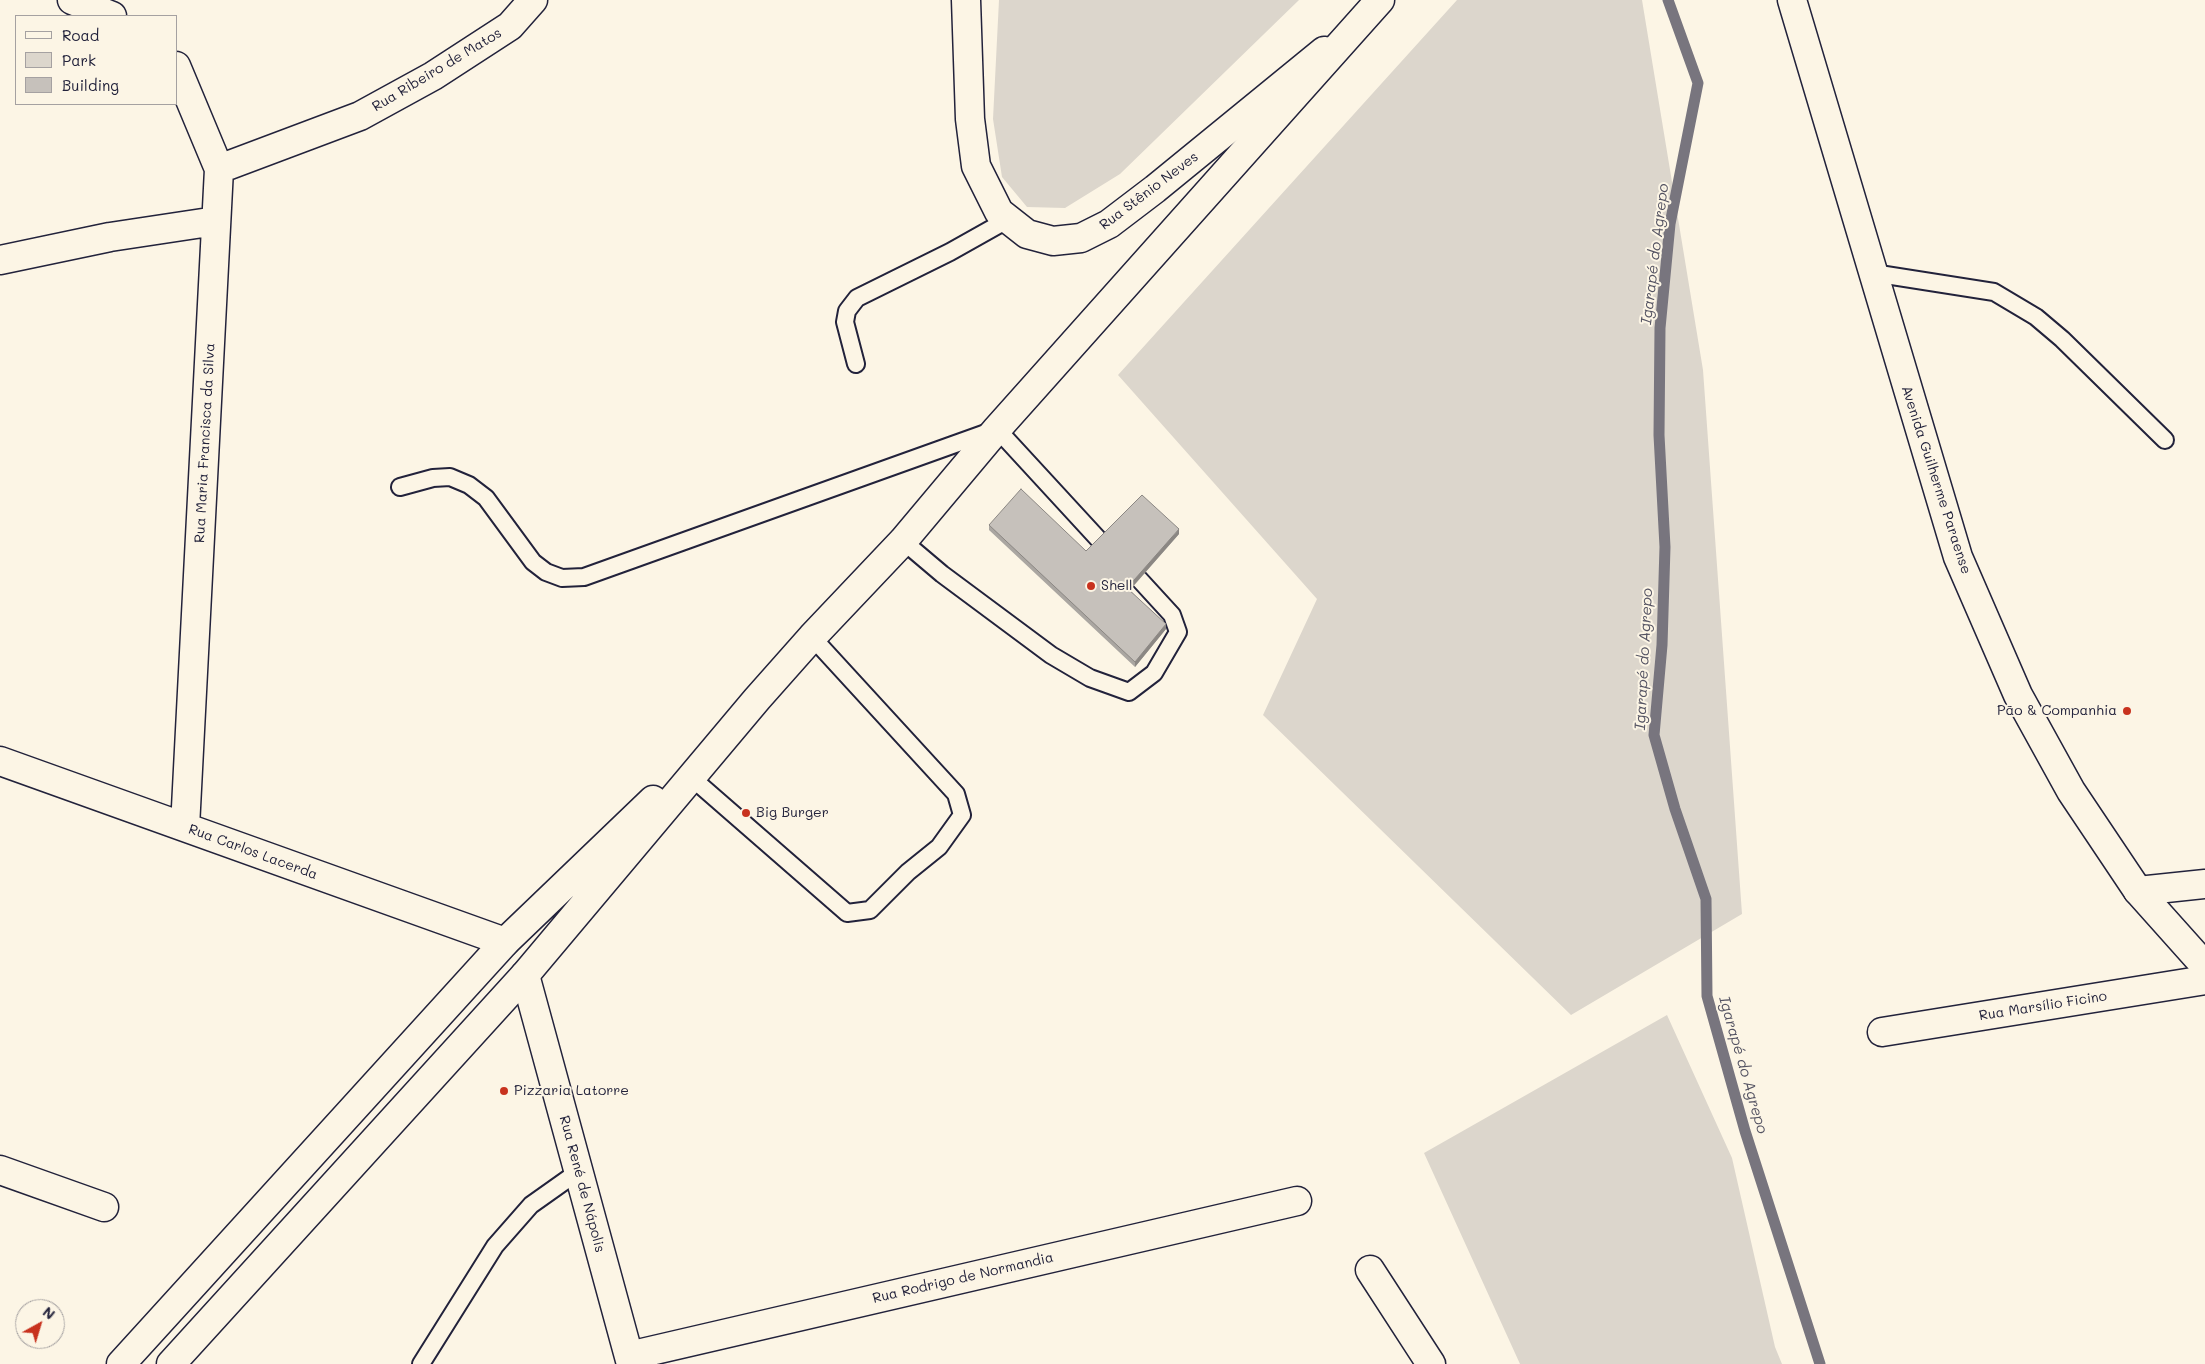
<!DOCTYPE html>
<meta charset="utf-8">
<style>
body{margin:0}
#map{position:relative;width:2205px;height:1364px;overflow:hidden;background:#fcf5e5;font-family:Mali,sans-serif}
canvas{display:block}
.legend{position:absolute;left:15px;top:15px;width:162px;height:90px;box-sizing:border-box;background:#fcf5e5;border:1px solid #a5a1a1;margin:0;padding:6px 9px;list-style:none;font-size:15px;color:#22223b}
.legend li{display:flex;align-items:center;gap:10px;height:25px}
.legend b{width:25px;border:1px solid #a5a1a1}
.north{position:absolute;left:15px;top:1299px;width:50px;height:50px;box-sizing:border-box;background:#fcf5e5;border:1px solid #a5a1a1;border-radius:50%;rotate:39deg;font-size:14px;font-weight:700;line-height:20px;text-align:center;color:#22223b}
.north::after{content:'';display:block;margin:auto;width:18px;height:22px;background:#c8321e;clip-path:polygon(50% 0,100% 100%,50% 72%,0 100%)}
</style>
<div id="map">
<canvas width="2205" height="1364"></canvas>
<ul class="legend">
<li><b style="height:6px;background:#fcf5e5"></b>Road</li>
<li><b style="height:14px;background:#dcd6cc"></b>Park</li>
<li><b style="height:14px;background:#c6c1bb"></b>Building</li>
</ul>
<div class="north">N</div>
</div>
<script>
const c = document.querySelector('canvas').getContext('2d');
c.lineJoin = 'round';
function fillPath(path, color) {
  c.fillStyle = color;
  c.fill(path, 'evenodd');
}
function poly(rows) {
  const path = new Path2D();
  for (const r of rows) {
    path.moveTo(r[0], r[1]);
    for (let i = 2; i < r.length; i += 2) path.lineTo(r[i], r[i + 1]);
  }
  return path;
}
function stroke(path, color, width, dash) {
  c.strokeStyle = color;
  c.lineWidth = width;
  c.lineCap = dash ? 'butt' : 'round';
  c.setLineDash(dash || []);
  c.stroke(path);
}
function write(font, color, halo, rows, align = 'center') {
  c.font = font + ' Mali,sans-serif';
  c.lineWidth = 4;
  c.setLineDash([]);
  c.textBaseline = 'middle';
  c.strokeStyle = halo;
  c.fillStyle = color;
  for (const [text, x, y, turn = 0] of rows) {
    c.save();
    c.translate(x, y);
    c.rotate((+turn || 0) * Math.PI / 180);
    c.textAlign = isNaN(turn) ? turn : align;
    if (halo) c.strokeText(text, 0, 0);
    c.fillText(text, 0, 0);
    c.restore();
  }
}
fillPath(poly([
 [999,0,1299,0,1120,174,1065,208,1027,207,1002,177,993,119],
 [1457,0,1642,0,1703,370,1742,914,1571,1015,1263,715,1317,599,1118,375],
 [1667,1015,1732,1158,1775,1347,1782,1364,1520,1364,1424,1153]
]), '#dcd6cc');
stroke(poly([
 [1668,0,1698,83,1670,224,1660,328,1659,435,1665,547,1662,645,1654,735,1675,809,1706,899,1707,996,1745,1131,1820,1364]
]), '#78757e', 11);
const service = poly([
 [1873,273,1994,292,2036,317,2062,339,2165,440],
 [856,364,845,322,847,311,857,298,950,252,1007,220],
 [400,487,433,478,450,477,469,485,486,498,533,562,546,572,562,578,584,577,997,429,1101,542],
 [903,541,942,574,1051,655,1090,678,1129,692,1154,673,1178,632,1172,615,1139,579],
 [692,778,847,913,870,910,908,872,939,847,962,815,956,794,812,637],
 [421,1364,495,1246,531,1205,579,1171]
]);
const minor = poly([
 [72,0,112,16],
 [966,0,970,119,976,166,999,212,1027,234,1053,241,1081,238,1109,224,1155,189,1324,51],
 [176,66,219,169,185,827],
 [219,169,360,116,433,76,510,26,533,0],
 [0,260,110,237,216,221],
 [0,761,505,942],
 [2138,891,2205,884],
 [525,975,631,1364],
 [1882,1032,2205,980],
 [0,1170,104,1207],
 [1370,1270,1431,1364],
 [629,1356,1297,1201]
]);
const tertiary = poly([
 [1792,0,1958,557,2018,695,2071,791,2138,891,2205,966]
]);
const secondary = poly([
 [121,1364,505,942,653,800],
 [171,1364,525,975,757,699,812,637,903,541,997,429,1380,0]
]);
stroke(service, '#22223b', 20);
stroke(minor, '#22223b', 31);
stroke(tertiary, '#22223b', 31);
stroke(secondary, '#22223b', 31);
stroke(service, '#fcf5e5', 16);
stroke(minor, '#fcf5e5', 28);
stroke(tertiary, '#fcf5e5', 28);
stroke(secondary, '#fcf5e5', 28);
fillPath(poly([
 [989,525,1086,551,1179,534,1130,590,1166,629,1135,667,989,530]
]), '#aaa6a1');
fillPath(poly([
 [1179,529,1179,534,1127,593,1127,588],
 [1166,624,1166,629,1135,667,1135,662]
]), '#8b8783');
const building = poly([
 [1021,489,1086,551,1142,495,1179,529,1127,588,1166,624,1135,662,989,525,1021,489]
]);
fillPath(building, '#c6c1bb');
stroke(building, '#8b8783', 1);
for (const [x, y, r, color] of [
 [1091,586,5,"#c8321e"],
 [2127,711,5,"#c8321e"],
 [746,813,5,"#c8321e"],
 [504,1091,5,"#c8321e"]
]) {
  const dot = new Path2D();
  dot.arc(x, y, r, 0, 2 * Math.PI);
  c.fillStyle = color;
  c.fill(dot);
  stroke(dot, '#fcf5e5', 2);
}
write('14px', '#22223b', '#fcf5e5', [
 ["Rua Ribeiro de Matos",437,70,-31],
 ["Rua Stênio Neves",1149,191,-37],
 ["Rua Maria Francisca da Silva",205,443,-87],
 ["Avenida Guilherme Paraense",1936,480,72],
 ["Rua Carlos Lacerda",253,852,20],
 ["Rua Marsílio Ficino",2043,1006,-9],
 ["Rua René de Nápolis",582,1184,75],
 ["Rua Rodrigo de Normandia",963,1278,-13]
]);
write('14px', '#22223b', '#fcf5e5', [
 ["Shell",1101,586],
 ["Pão & Companhia",2117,711,"right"],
 ["Big Burger",756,813],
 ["Pizzaria Latorre",514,1091]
], 'left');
write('italic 15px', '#545362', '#fcf5e5', [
 ["Igarapé do Agrepo",1655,254,-83],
 ["Igarapé do Agrepo",1644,659,-87],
 ["Igarapé do Agrepo",1743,1065,74]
]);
</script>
